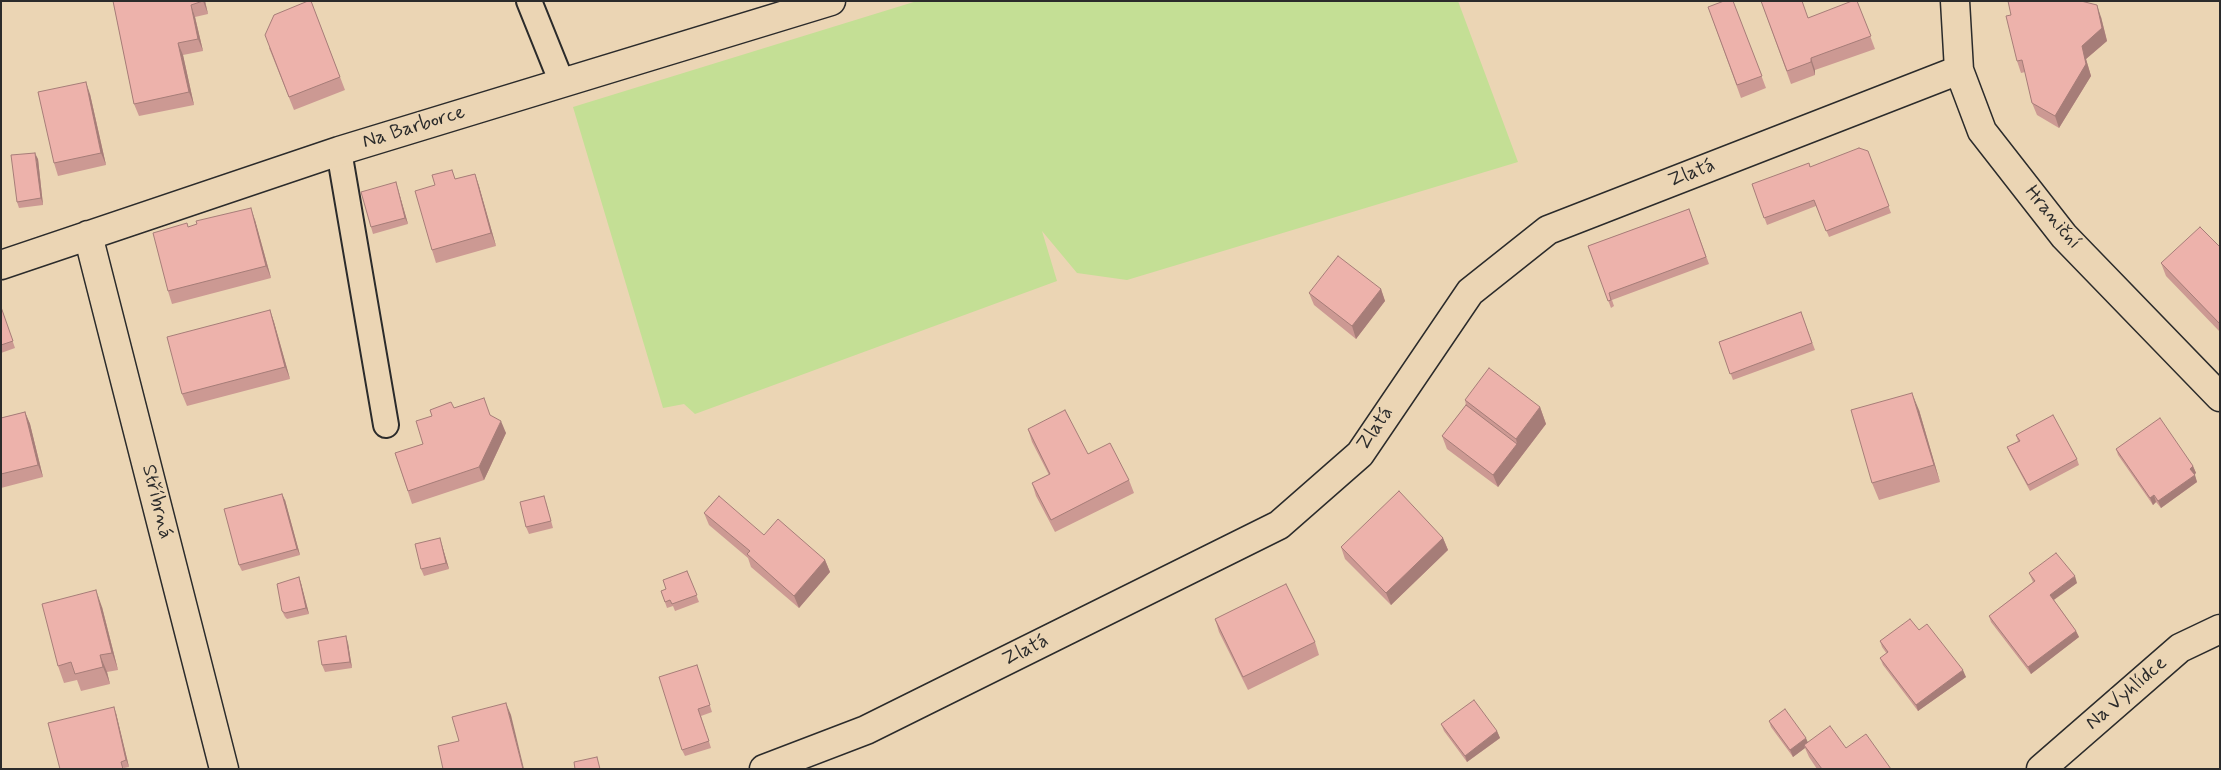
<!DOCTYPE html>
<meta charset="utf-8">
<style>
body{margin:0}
#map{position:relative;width:2221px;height:770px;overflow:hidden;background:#ebd5b4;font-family:Mynerve,sans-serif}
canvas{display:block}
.frame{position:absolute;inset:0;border:2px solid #2b2b2b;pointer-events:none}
</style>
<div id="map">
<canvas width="2221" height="770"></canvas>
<div class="frame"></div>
</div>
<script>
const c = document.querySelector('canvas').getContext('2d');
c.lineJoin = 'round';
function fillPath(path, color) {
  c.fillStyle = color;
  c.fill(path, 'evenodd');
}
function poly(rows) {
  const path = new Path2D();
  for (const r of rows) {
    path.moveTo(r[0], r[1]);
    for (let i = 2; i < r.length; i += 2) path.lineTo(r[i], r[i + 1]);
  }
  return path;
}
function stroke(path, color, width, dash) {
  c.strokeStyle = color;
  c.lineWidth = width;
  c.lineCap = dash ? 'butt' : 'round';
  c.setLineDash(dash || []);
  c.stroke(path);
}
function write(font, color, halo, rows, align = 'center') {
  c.font = font + ' Mynerve,sans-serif';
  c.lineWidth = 4;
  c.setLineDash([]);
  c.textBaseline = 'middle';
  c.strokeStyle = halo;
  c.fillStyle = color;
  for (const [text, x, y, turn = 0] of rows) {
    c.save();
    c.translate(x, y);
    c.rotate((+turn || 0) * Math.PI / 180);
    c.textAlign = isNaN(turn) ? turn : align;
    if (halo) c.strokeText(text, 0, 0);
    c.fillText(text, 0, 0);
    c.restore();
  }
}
fillPath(poly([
 [917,1,1458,1,1518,162,1127,280,1077,273,1042,231,1057,281,695,414,684,404,663,408,573,107]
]), '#c4df95');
const lane = poly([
 [529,1,562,83],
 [339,151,386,425]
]);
const street = poly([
 [1955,1,1959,70,1982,131,2064,236,2220,397],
 [88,235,224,769],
 [1,265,339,151,831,1],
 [764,769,866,730,1279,525,1360,454,1470,292,1548,230,1959,70],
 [2041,769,2180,648,2220,629]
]);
stroke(lane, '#2b2b2b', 28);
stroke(street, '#2b2b2b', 31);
stroke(lane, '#ebd5b4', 24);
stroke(street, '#ebd5b4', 28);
fillPath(poly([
 [113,1,205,1,208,14,195,17,203,51,183,55,194,105,139,116,134,104],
 [311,1,345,90,294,110,269,48],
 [1733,1,1766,88,1741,98,1708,7],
 [1761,1,1808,18,1857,1,1875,49,1815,70,1815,75,1791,84],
 [2101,17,2107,41,2086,59,2091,76,2059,128,2037,115,2032,103,2025,72,2021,73,2017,61],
 [90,94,106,165,58,176,54,163],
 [1868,151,1891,213,1829,237,1816,206,1767,225,1752,184,1810,167],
 [38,159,43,205,19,208,17,202],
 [452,170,455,179,475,174,479,186,496,246,436,263,432,250,435,185],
 [396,182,408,224,373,234,371,227],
 [1689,209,1709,264,1612,300,1614,306,1611,308,1588,246],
 [255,220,271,278,172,304,168,291,189,227],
 [2220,247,2220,332,2166,276,2161,263],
 [1381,289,1385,301,1356,339,1314,305,1309,293],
 [1,307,15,348,1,353],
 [270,310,274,322,290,379,187,406,182,394],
 [1801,312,1815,350,1733,380,1719,342],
 [1465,400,1540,407,1546,424,1498,487,1447,449,1442,436,1466,405],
 [454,408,490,415,506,433,484,480,412,504,395,453,423,444],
 [1919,410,1940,482,1879,500,1872,483],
 [25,412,30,424,43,477,1,488,1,418],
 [1028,429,1088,454,1129,480,1134,493,1055,532,1036,496,1032,483,1049,475,1032,442],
 [2016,435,2077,459,2079,465,2030,491,2010,454,2007,447,2018,441],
 [2116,449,2193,466,2196,473,2194,474,2197,482,2161,508,2156,502,2153,505,2118,455],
 [285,500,300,555,242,571,239,565],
 [546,502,553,528,529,534,526,527],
 [704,513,764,535,825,560,830,572,799,608,751,567,748,558,709,525],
 [1443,538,1448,550,1391,605,1345,559,1341,547],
 [442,545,449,569,424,576,421,569],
 [687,571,699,602,675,611,673,606,667,608,661,591,666,589],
 [2029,573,2077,583,2054,600,2076,631,2079,637,2031,674,1991,622,1989,616,2033,582],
 [299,577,301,583,309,614,287,619,285,617,282,611],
 [102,607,118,670,107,672,110,684,81,691,77,680,64,683,58,666],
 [1215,619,1315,642,1319,655,1248,690,1219,632],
 [1919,630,1966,677,1918,711,1883,665,1880,658,1887,654,1882,647,1880,641],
 [348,643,352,668,325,672,322,665],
 [697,665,712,712,701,716,711,748,685,756,682,750],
 [116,713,129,767,124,768,48,723],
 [1769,721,1808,742,1846,748,1891,769,1817,769,1809,757,1805,748,1793,757,1771,727],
 [1441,724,1497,731,1500,738,1467,762,1444,731]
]), '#cc9993');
fillPath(poly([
 [203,1,205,1,208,14],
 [191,5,195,17,203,51,198,39],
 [2097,5,2101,17,2107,41,2086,59,2091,76,2059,128,2055,116,2082,46],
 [178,43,183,55,194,105,189,92],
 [1811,58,1815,70,1815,75,1811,62],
 [86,82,90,94,106,165,101,153],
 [35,153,38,159,43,205,41,198],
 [475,174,479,186,496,246,491,233],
 [396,182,408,224,405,218],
 [251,208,255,220,271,278,266,266],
 [1381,289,1385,301,1356,339,1352,326],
 [270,310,274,322,290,379,285,367],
 [1912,393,1919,410,1940,482,1934,465],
 [1540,407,1546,424,1498,487,1493,475,1517,444,1516,439],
 [25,412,30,424,43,477,38,465],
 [501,421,506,433,484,480,479,467],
 [2193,466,2196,473,2193,476,2190,469],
 [2195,475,2197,482,2161,508,2158,501],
 [282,494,285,500,300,555,297,549],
 [2154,495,2156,502,2153,505,2150,498],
 [440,538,442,545,449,569,446,563],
 [1443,538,1448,550,1391,605,1386,593],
 [825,560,830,572,799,608,794,596],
 [2075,576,2077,583,2052,601,2050,595],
 [299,577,301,583,309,614,306,608],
 [96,590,102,607,118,670,112,653],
 [2076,631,2079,637,2031,674,2028,667],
 [346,636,348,643,352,668,350,662],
 [100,655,107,672,110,684,103,667],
 [1963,670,1966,677,1918,711,1916,705],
 [506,703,511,715,524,769,523,769],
 [114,707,116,713,129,767,126,760],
 [1497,731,1500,738,1467,762,1465,756],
 [1806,738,1809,745,1804,745,1805,748,1793,757,1790,750]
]), '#a67d78');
const building = poly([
 [113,1,203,1,191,5,198,39,178,43,189,92,134,104,113,1],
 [308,1,311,1,340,77,289,97,265,35,274,15,308,1],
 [1724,1,1733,1,1762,76,1737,85,1708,7,1724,1],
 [1761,1,1802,1,1808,18,1852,1,1857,1,1871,36,1811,58,1811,62,1787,71,1761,1],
 [2008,1,2081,1,2097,5,2102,28,2082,46,2086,64,2055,116,2032,103,2022,60,2017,61,2006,16,2011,15,2008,1],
 [86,82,101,153,54,163,38,92,86,82],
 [1859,148,1868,151,1889,206,1826,231,1814,200,1764,218,1752,184,1809,163,1810,167,1859,148],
 [35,153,41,198,17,202,11,155,35,153],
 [452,170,455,179,475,174,491,233,432,250,415,191,435,185,432,175,452,170],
 [396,182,405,218,371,227,361,192,396,182],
 [251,208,266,266,168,291,153,233,187,223,188,227,197,224,196,221,251,208],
 [1689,209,1706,257,1609,293,1611,300,1608,301,1588,246,1689,209],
 [2200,227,2220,247,2220,324,2161,263,2200,227],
 [1338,256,1381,289,1352,326,1309,293,1338,256],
 [1,307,13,341,1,345,1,307],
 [270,310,285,367,182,394,167,337,270,310],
 [1801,312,1812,343,1730,374,1719,342,1801,312],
 [1489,368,1540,407,1516,439,1465,400,1489,368],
 [1912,393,1934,465,1872,483,1851,410,1912,393],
 [484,398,490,415,501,421,479,467,408,491,395,453,423,444,416,421,432,416,430,410,451,402,454,408,484,398],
 [1466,405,1517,444,1493,475,1442,436,1466,405],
 [1065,410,1088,454,1110,443,1129,480,1051,520,1032,483,1050,474,1028,429,1065,410],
 [25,412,38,465,1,474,1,418,25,412],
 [2053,415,2077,459,2028,485,2007,447,2020,441,2016,435,2053,415],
 [2160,418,2193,466,2190,469,2195,475,2158,501,2154,495,2150,498,2116,449,2160,418],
 [1399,491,1443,538,1386,593,1341,547,1399,491],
 [282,494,297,549,239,565,224,509,282,494],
 [544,496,551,521,526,527,520,502,544,496],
 [719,496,764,535,778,519,825,560,794,596,747,554,750,551,704,513,719,496],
 [440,538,446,563,421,569,415,544,440,538],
 [2056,553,2075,576,2050,595,2076,631,2028,667,1989,616,2035,581,2029,573,2056,553],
 [687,571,697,595,672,604,670,600,665,602,661,591,666,589,663,580,687,571],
 [299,577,306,608,285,613,282,611,277,584,299,577],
 [1286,584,1315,642,1243,677,1215,619,1286,584],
 [96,590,112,653,100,655,103,667,75,674,71,662,58,666,42,604,96,590],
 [1910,619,1919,630,1927,624,1963,670,1916,705,1880,658,1888,652,1880,641,1910,619],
 [346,636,350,662,322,665,318,641,346,636],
 [697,665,710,705,698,709,709,741,682,750,659,677,697,665],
 [1474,700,1497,731,1465,756,1441,724,1474,700],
 [506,703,523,769,443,769,438,746,459,741,452,717,506,703],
 [114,707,126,760,121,762,123,769,60,769,48,723,114,707],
 [1785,709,1806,738,1790,750,1769,721,1785,709],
 [1830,726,1846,748,1866,734,1891,769,1822,769,1804,745,1830,726],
 [597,757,600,769,575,769,574,762,597,757]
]);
fillPath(building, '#edb2ab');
stroke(building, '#a67d78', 1);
write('20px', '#2b2b2b', '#ebd5b4', [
 ["Na Barborce",414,128,-17],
 ["Zlatá",1692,174,-21],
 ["Hraniční",2052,218,50],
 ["Zlatá",1376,429,-55],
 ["Stříbrná",156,502,76],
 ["Zlatá",1026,651,-26],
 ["Na Vyhlídce",2127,694,-41]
]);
</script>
